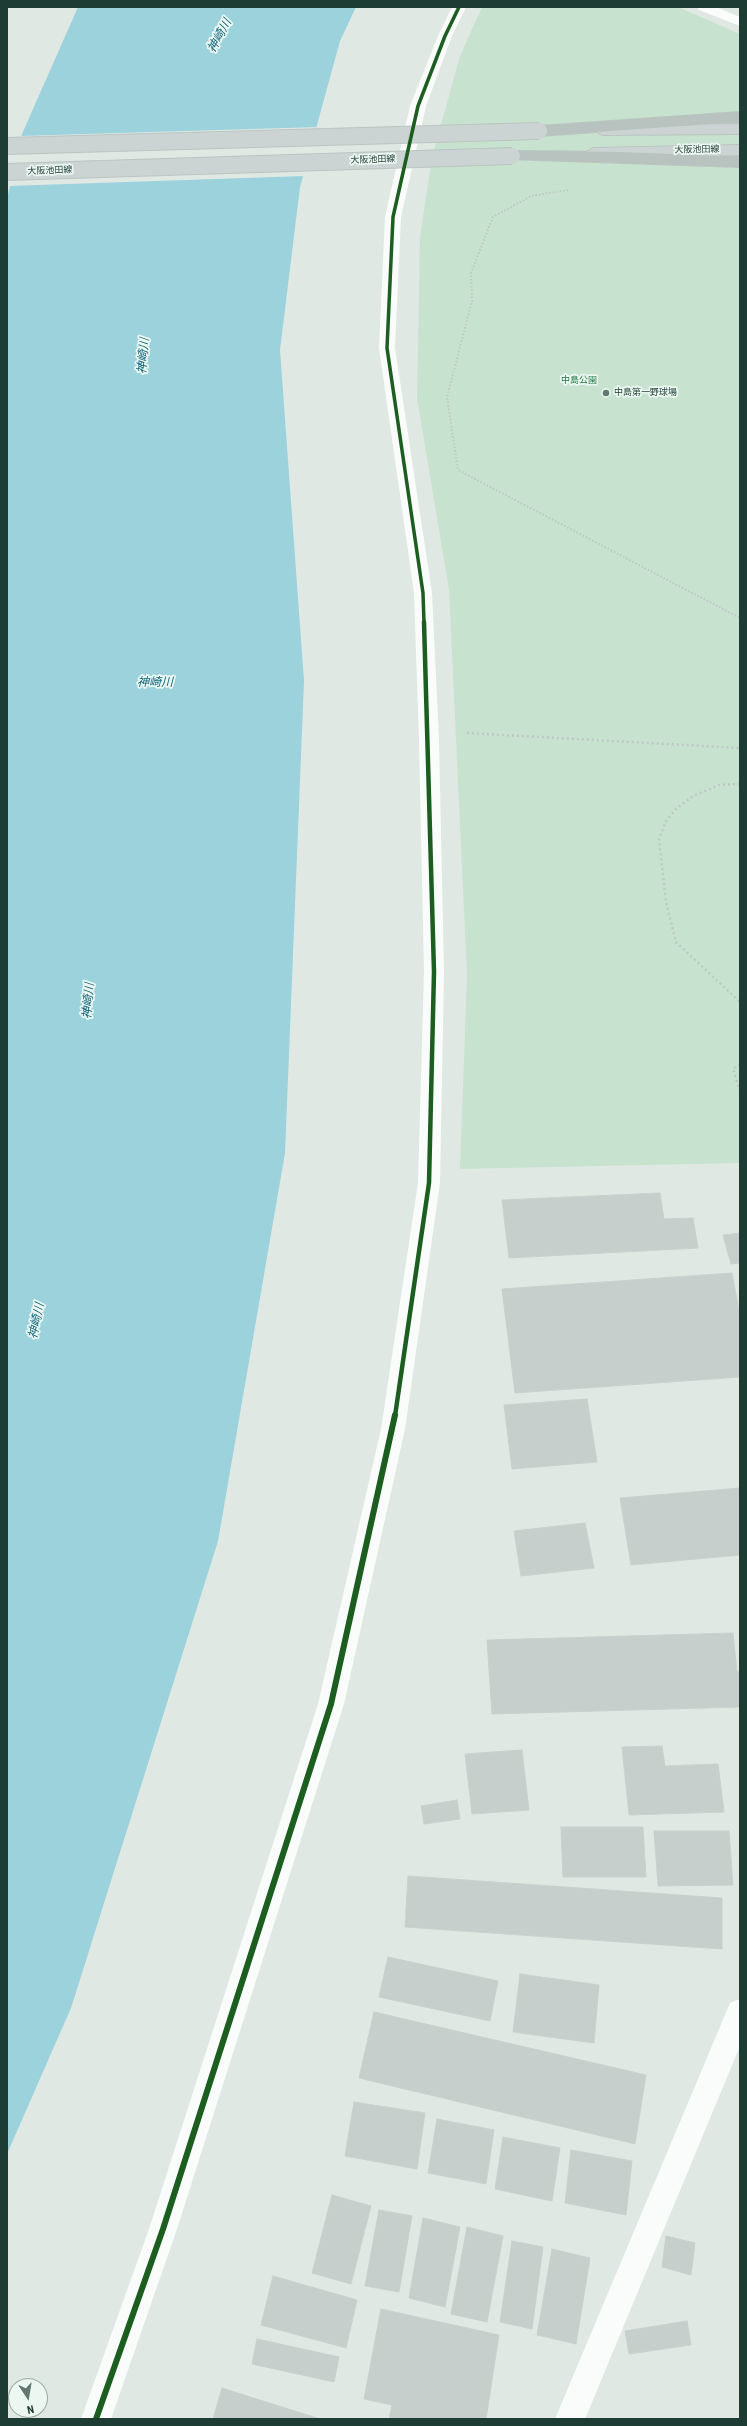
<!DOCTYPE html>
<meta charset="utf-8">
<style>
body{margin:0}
#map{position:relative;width:747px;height:2426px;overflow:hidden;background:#e0e8e4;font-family:"Roboto Condensed",sans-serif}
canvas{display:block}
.frame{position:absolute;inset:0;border:8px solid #1d3c34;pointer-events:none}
.north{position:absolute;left:8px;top:2378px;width:40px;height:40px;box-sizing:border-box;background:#edf7f2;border:1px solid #9aaca6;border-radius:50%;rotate:168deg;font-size:11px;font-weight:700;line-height:16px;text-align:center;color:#1d3c34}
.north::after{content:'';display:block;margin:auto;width:14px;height:18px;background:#617872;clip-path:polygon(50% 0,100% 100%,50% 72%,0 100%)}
</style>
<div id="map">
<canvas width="747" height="2426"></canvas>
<div class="frame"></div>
<div class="north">N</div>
</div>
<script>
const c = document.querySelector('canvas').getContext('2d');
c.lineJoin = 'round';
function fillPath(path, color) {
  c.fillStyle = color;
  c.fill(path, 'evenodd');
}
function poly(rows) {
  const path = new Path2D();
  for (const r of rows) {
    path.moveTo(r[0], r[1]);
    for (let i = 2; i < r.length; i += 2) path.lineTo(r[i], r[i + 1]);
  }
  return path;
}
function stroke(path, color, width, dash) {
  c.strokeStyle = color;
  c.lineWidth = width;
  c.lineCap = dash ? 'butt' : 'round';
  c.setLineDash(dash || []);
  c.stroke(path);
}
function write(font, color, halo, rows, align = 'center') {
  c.font = font + ' "Roboto Condensed","Noto Sans JP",sans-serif';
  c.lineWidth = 3.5;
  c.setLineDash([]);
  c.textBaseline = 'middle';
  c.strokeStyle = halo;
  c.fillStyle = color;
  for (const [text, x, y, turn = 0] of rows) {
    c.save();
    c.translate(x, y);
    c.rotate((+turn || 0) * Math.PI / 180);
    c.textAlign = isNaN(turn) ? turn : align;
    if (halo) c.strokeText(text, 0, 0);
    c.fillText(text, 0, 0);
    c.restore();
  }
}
fillPath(poly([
 [482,7,678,7,740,34,740,1163,460,1169,467,975,449,590,417,398,420,237,432,157,460,56]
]), '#c7e3d0');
fillPath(poly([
 [78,7,356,7,340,41,300,187,280,350,304,681,285,1153,218,1541,71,2008,7,2154,7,199,22,134]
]), '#9bd2dc');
fillPath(poly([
 [319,127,305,176,8,186,20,136]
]), '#e0e8e4');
const building = poly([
 [660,1193,664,1219,693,1218,698,1248,509,1258,502,1200,660,1193],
 [740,1233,740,1263,731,1264,723,1235,740,1233],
 [732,1273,740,1316,740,1377,515,1393,502,1289,732,1273],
 [587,1399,597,1462,512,1469,504,1405,587,1399],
 [740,1488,740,1555,631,1565,620,1498,740,1488],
 [585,1523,594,1568,521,1576,514,1531,585,1523],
 [733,1633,737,1672,740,1672,740,1707,492,1714,487,1640,733,1633],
 [662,1746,665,1766,718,1764,724,1812,629,1815,622,1747,662,1746],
 [522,1750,529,1810,472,1814,465,1754,522,1750],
 [457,1800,460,1819,424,1824,421,1806,457,1800],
 [561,1827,643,1827,646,1877,563,1877,561,1827],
 [654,1831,729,1831,733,1885,658,1886,654,1831],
 [408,1876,722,1898,722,1949,405,1927,408,1876],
 [388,1957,498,1981,490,2021,379,1997,388,1957],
 [520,1974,599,1985,594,2043,513,2032,520,1974],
 [374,2012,646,2075,635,2144,359,2078,374,2012],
 [354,2102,425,2113,417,2169,345,2156,354,2102],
 [437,2119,494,2130,486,2184,428,2173,437,2119],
 [503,2137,560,2148,552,2201,495,2189,503,2137],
 [571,2150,632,2161,626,2215,565,2203,571,2150],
 [332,2195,371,2206,351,2284,312,2273,332,2195],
 [379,2210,412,2216,399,2292,365,2286,379,2210],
 [423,2218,460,2227,445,2307,409,2298,423,2218],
 [467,2227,503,2236,487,2322,451,2314,467,2227],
 [666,2236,695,2243,691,2275,662,2267,666,2236],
 [512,2241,543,2247,532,2329,500,2322,512,2241],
 [552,2249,590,2258,576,2344,537,2335,552,2249],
 [273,2276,357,2300,346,2348,261,2325,273,2276],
 [381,2309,499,2335,486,2419,389,2419,392,2405,364,2399,381,2309],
 [687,2321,691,2345,629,2354,625,2331,687,2321],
 [257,2339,339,2357,334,2382,252,2364,257,2339],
 [222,2388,320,2419,213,2419,222,2388]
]);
fillPath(building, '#c7cfcc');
stroke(building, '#c8d1cd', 1);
const primary = poly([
 [740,124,740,134,602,135,594,130,602,125,740,124],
 [740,145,740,155,593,158,585,153,593,148,740,145]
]);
const motorway = poly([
 [740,112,740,122,539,136,531,131,539,126,740,112],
 [512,151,623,152,740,157,740,167,507,159,504,156,512,151]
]);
stroke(primary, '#bac5c1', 2);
stroke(motorway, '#bac5c1', 2);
stroke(poly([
 [568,190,531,196,493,217,471,273,472,301,447,397,458,470,740,618]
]), '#bec8c5', 2, [1.5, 2]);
stroke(poly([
 [467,733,740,748],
 [740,784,719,785,693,796,676,809,666,821,659,839,666,902,676,942,740,1002],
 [740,1064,733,1069,740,1091]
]), '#bec8c5', 2.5, [2, 3]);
fillPath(poly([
 [740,1999,740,2046,585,2419,555,2419,730,2003,740,1999]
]), '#fafcfb');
fillPath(poly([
 [452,7,466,7,452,36,426,106,401,217,395,348,432,593,439,740,444,972,440,1183,405,1429,344,1704,177,2229,111,2419,81,2419,149,2229,318,1704,381,1429,418,1183,424,972,419,740,414,593,379,348,385,217,410,106,438,36,452,7],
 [697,7,716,7,740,17,740,26,699,10,697,7]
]), '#fafcfb');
fillPath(primary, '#cbd4d2');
fillPath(motorway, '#b8c2bf');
const primaryBridge = poly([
 [7,146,539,131],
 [7,172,512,156]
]);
stroke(primaryBridge, '#bac5c1', 18, []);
stroke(primaryBridge, '#cbd4d2', 16);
stroke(poly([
 [424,623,423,593,387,348,393,217,418,106,445,36,459,7]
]), '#1b5e20', 3.5);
stroke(poly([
 [395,1416,429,1183,434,972,424,622]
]), '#1b5e20', 4.5);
stroke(poly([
 [96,2419,163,2229,331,1704,395,1415]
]), '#1b5e20', 6);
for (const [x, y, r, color] of [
 [606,393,4,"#617872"]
]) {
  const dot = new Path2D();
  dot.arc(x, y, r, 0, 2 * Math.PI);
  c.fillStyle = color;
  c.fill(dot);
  stroke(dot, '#edf7f2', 1.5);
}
write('9px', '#1d3c34', '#edf7f2', [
 ["大阪池田線",697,150,-1],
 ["大阪池田線",373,160,-2],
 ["大阪池田線",50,171,-2]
]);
write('9px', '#274', '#edf7f2', [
 ["中島公園",579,381]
]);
write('9px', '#1d3c34', '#edf7f2', [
 ["中島第一野球場",614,393]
], 'left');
write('italic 12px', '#116a7e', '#edf7f2', [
 ["神崎川",220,36,-61],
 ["神崎川",144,356,-85],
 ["神崎川",155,683],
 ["神崎川",89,1001,-85],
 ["神崎川",37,1321,-78]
]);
</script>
